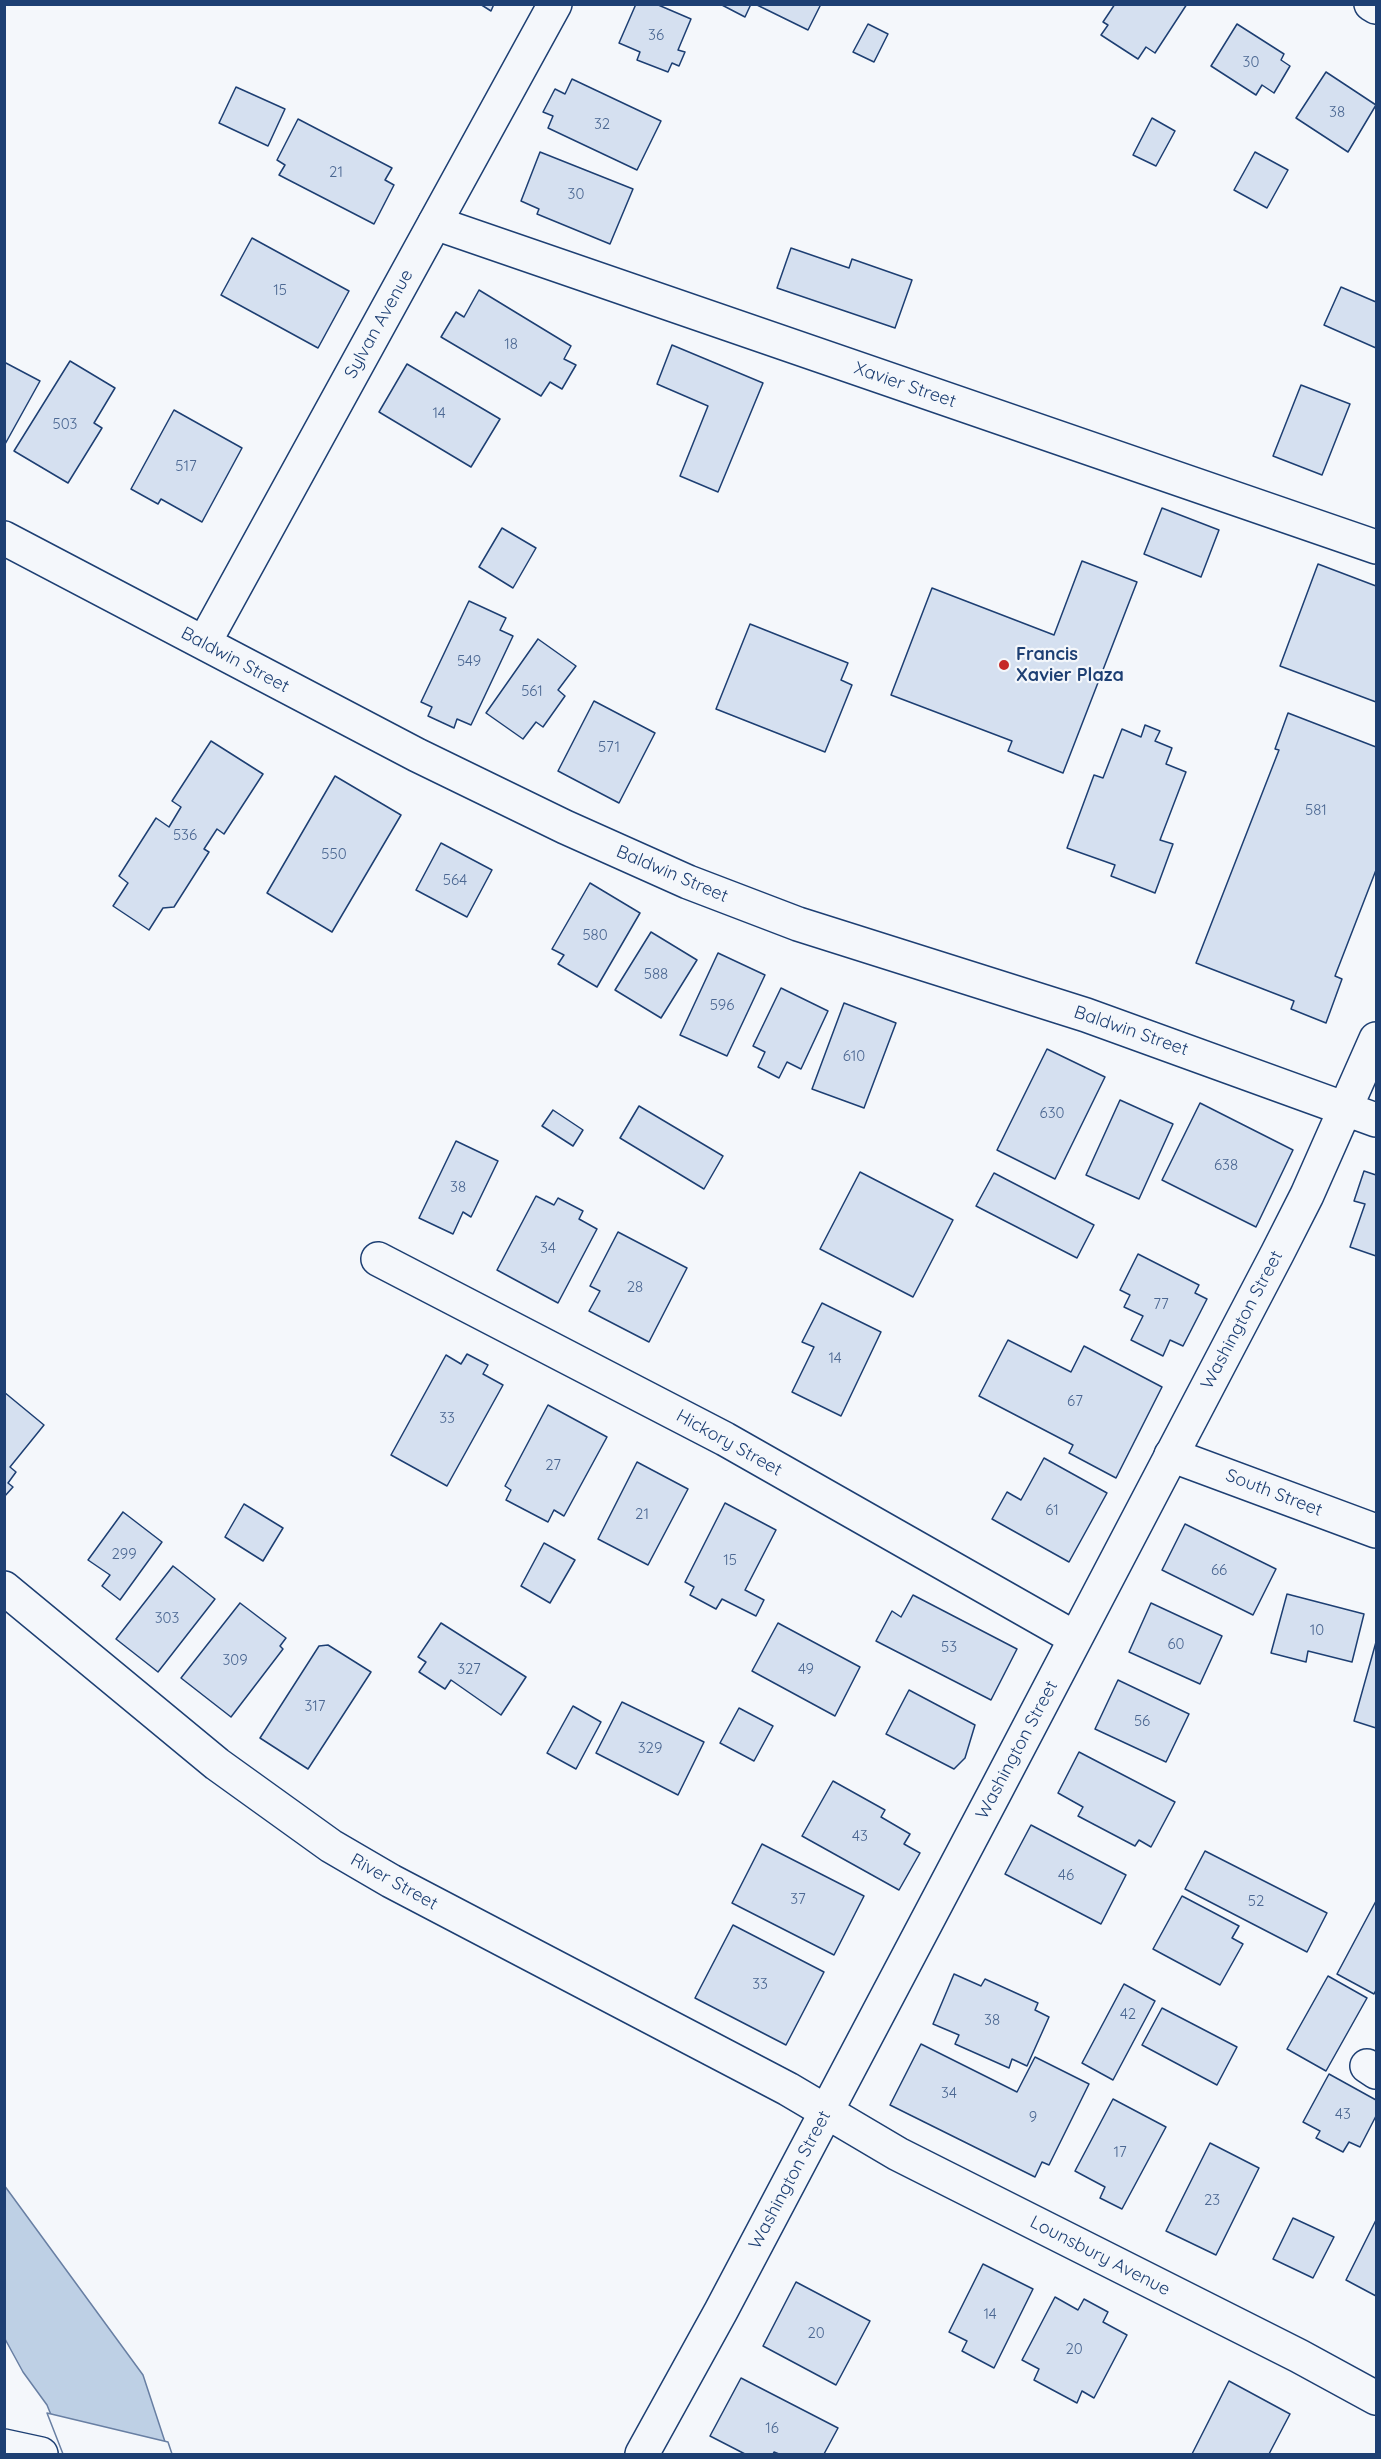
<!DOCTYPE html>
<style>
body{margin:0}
#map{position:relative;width:1381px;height:2459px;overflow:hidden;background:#f4f7fb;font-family:Quicksand,sans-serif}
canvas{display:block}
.frame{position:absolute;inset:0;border:6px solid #1d3f73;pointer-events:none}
</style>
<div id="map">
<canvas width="1381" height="2459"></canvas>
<div class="frame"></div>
</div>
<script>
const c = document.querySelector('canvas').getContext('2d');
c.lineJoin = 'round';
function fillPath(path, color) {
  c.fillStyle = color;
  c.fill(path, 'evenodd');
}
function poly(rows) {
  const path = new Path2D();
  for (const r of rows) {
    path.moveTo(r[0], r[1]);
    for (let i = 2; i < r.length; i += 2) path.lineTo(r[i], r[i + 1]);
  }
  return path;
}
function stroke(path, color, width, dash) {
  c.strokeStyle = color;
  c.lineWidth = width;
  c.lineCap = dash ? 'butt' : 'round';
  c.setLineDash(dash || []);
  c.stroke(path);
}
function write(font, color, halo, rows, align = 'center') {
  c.font = font + ' Quicksand,sans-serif';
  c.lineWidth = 4.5;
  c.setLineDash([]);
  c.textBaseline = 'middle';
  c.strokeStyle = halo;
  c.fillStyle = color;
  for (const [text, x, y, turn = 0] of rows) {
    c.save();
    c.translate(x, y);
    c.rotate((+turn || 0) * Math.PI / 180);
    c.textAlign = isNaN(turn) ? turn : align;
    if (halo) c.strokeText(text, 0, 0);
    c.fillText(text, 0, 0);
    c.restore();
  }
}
const water = poly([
 [4,2185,143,2375,169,2454,67,2454,47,2405,23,2372,5,2339,4,2185]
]);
fillPath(water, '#bed0e5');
stroke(water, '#687fa3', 1.5);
const pier = poly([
 [47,2413,168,2442,172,2454,63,2454,47,2413]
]);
fillPath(pier, '#f4f7fb');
stroke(pier, '#687fa3', 1.5);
const building = poly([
 [480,4,494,4,491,11,480,4],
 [636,4,656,4,691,19,678,50,685,52,679,66,672,63,668,72,637,60,640,52,619,43,636,4],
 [720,4,751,4,745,17,720,4],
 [755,4,821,4,808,30,755,4],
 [1115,4,1187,4,1155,53,1146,47,1138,59,1101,35,1108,25,1103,22,1115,4],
 [868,24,888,34,874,62,853,52,868,24],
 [1237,24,1284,54,1281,60,1290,66,1274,93,1262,85,1256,95,1211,66,1237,24],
 [1326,72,1376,105,1348,152,1296,118,1326,72],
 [572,79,661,121,637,170,548,128,553,116,543,112,555,89,565,94,572,79],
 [236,87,285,109,268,146,219,123,236,87],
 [1152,118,1175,131,1156,166,1133,155,1152,118],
 [298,119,392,168,385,180,394,185,374,224,279,175,285,165,277,160,298,119],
 [540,152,633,189,610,244,537,214,539,209,521,201,540,152],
 [1255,152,1288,170,1267,208,1234,190,1255,152],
 [252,238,349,291,318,348,221,295,252,238],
 [791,248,849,268,852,259,912,280,895,328,777,288,791,248],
 [1341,287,1376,302,1376,348,1324,325,1341,287],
 [479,290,571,346,564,359,576,365,562,389,550,382,541,396,441,337,456,312,464,317,479,290],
 [672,345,763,383,718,492,680,476,708,406,657,384,672,345],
 [70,361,115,388,94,423,102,428,68,483,14,451,70,361],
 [4,362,40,381,4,446,4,362],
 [407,364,500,419,471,467,379,412,407,364],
 [1301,385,1350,404,1322,475,1273,456,1301,385],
 [174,410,242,448,202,522,161,499,158,504,131,489,174,410],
 [1162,508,1219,530,1201,577,1144,554,1162,508],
 [502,528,536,548,513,588,479,567,502,528],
 [1082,561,1137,582,1063,773,1008,751,1012,741,891,695,932,588,1054,635,1082,561],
 [1318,564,1376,586,1376,702,1280,666,1318,564],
 [469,601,506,618,500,630,513,636,471,725,457,719,454,728,428,716,432,707,421,702,469,601],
 [750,624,848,663,841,680,852,685,825,752,716,709,750,624],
 [538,639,576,666,558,690,565,696,543,727,536,722,523,739,486,713,538,639],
 [594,701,655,733,619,803,558,771,594,701],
 [1288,713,1376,747,1376,870,1335,976,1342,979,1326,1023,1291,1009,1294,1001,1196,963,1279,750,1275,749,1288,713],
 [1145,725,1160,731,1155,741,1172,748,1166,764,1186,772,1160,840,1173,844,1155,893,1111,876,1115,865,1067,848,1094,775,1103,778,1122,729,1141,737,1145,725],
 [211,741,263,774,224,834,217,829,204,849,209,852,174,907,163,908,149,930,113,906,128,883,119,876,156,818,169,827,181,807,172,801,211,741],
 [335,776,401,815,332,932,267,893,335,776],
 [441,843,492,870,467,917,416,890,441,843],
 [590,883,640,913,597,987,558,964,564,955,552,949,590,883],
 [651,932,697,960,661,1018,615,990,651,932],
 [718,953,765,975,727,1056,680,1035,718,953],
 [781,988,828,1011,801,1069,787,1062,779,1078,758,1067,765,1052,753,1046,781,988],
 [844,1003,896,1023,864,1108,812,1089,844,1003],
 [1047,1049,1105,1077,1055,1179,997,1150,1047,1049],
 [1120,1100,1173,1124,1139,1199,1086,1175,1120,1100],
 [1200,1103,1293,1150,1256,1227,1162,1180,1200,1103],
 [639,1106,723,1156,704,1189,620,1138,639,1106],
 [553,1110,583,1130,573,1146,542,1126,553,1110],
 [456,1141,498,1161,471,1217,463,1212,453,1234,419,1218,456,1141],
 [1364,1171,1376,1175,1376,1256,1350,1247,1365,1204,1354,1201,1364,1171],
 [860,1172,953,1220,913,1297,820,1249,860,1172],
 [994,1173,1094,1225,1077,1258,976,1206,994,1173],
 [536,1196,554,1205,558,1198,583,1211,579,1219,597,1229,558,1303,497,1270,536,1196],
 [618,1232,687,1268,649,1342,589,1311,600,1291,590,1286,618,1232],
 [1138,1254,1199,1285,1195,1293,1207,1299,1183,1346,1170,1340,1163,1356,1131,1340,1143,1316,1124,1307,1130,1295,1120,1290,1138,1254],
 [822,1303,881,1332,841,1416,792,1392,814,1347,802,1342,822,1303],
 [1008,1340,1071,1372,1084,1346,1162,1387,1116,1478,1069,1453,1073,1445,979,1396,1008,1340],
 [467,1354,488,1365,483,1374,503,1385,447,1486,391,1455,446,1355,461,1364,467,1354],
 [4,1392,44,1425,10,1467,16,1472,8,1483,13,1487,4,1497,4,1392],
 [548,1405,607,1437,564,1516,554,1510,548,1522,506,1500,511,1490,505,1486,548,1405],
 [1044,1458,1107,1493,1069,1562,992,1519,1007,1492,1021,1500,1044,1458],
 [637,1462,688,1489,648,1565,598,1539,637,1462],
 [725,1503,776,1530,745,1590,764,1600,756,1616,722,1599,716,1609,690,1595,694,1587,685,1582,725,1503],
 [244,1504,283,1528,263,1561,225,1537,244,1504],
 [123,1512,162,1542,120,1600,102,1586,110,1575,88,1560,123,1512],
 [1185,1524,1276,1569,1253,1615,1162,1570,1185,1524],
 [544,1543,575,1560,550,1603,521,1586,544,1543],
 [173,1566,215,1599,158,1672,116,1639,173,1566],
 [1287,1594,1364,1614,1352,1662,1308,1651,1306,1662,1271,1653,1287,1594],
 [913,1595,1017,1649,991,1700,876,1641,892,1611,901,1617,913,1595],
 [240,1603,286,1638,280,1646,283,1649,231,1717,181,1678,240,1603],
 [1151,1603,1222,1636,1200,1684,1129,1652,1151,1603],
 [441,1623,526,1677,501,1715,451,1680,445,1689,419,1672,426,1662,418,1657,441,1623],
 [778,1623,860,1667,835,1716,752,1671,778,1623],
 [1376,1642,1376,1728,1354,1721,1376,1642],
 [328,1645,371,1672,308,1769,260,1738,319,1646,328,1645],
 [1118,1680,1189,1714,1166,1762,1095,1729,1118,1680],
 [909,1690,975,1725,965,1758,954,1769,886,1734,909,1690],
 [622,1702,704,1742,678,1795,596,1753,622,1702],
 [573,1706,601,1722,576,1769,547,1753,573,1706],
 [739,1708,773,1726,754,1761,720,1743,739,1708],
 [1079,1752,1175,1802,1151,1847,1139,1840,1135,1846,1078,1816,1083,1807,1058,1793,1079,1752],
 [833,1781,885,1810,881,1817,910,1834,904,1844,920,1853,899,1890,802,1836,833,1781],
 [1031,1825,1126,1875,1101,1924,1005,1874,1031,1825],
 [762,1844,864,1896,834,1955,732,1903,762,1844],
 [1205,1851,1327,1913,1307,1952,1185,1889,1205,1851],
 [1182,1896,1239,1926,1232,1938,1243,1944,1220,1985,1153,1949,1182,1896],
 [1376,1901,1376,1990,1374,1994,1337,1974,1376,1901],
 [733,1925,824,1972,786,2045,695,1998,733,1925],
 [954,1974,981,1986,985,1979,1038,2003,1035,2010,1049,2017,1027,2066,1012,2059,1009,2068,955,2044,959,2035,933,2024,954,1974],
 [1328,1976,1367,1998,1326,2071,1287,2049,1328,1976],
 [1124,1984,1155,2001,1113,2080,1082,2063,1124,1984],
 [1162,2008,1237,2047,1217,2085,1142,2045,1162,2008],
 [921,2044,1017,2092,1035,2057,1089,2084,1049,2165,1042,2162,1035,2177,890,2105,921,2044],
 [1329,2074,1376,2100,1376,2116,1360,2147,1349,2142,1343,2152,1316,2138,1320,2131,1303,2122,1329,2074],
 [1113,2099,1166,2127,1122,2209,1100,2198,1105,2187,1075,2171,1113,2099],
 [1210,2143,1259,2168,1216,2255,1166,2231,1210,2143],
 [1293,2218,1334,2237,1313,2278,1273,2259,1293,2218],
 [1376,2220,1376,2296,1346,2280,1376,2220],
 [983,2264,1033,2289,994,2368,962,2351,967,2341,949,2332,983,2264],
 [796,2282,870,2321,836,2385,763,2346,796,2282],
 [1055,2297,1078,2310,1084,2299,1108,2312,1103,2322,1127,2335,1094,2398,1082,2391,1077,2403,1034,2380,1039,2369,1022,2360,1055,2297],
 [741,2378,838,2428,824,2454,779,2454,774,2452,773,2454,745,2454,710,2436,741,2378],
 [1229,2381,1290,2414,1269,2454,1192,2454,1229,2381]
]);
fillPath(building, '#d5e0f0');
stroke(building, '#1d3f73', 1.5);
const street = poly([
 [1371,4,1376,7],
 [435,223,1376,547],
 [378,1259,725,1439,1075,1638],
 [1171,1455,1376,1531],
 [4,1588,217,1764,331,1846,391,1881,788,2089,898,2154,1299,2356,1376,2398],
 [1367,2066,1376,2072]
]);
const secondary = poly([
 [4,538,417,755,565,827,688,882,798,924,1086,1015,1376,1120],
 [204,643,555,4],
 [642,2454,721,2311,993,1796,1277,1254,1307,1195,1376,1039]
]);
const primary = poly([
 [4,2446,41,2454]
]);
stroke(street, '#1d3f73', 36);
stroke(secondary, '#1d3f73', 36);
stroke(primary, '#1d3f73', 36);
stroke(street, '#f4f7fb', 33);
stroke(secondary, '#f4f7fb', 33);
stroke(primary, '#f4f7fb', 33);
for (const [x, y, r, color] of [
 [1004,665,6,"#c62828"]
]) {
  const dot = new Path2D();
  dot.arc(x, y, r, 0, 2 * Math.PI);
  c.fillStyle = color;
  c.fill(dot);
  stroke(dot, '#f4f7fb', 2);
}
write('15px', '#4b6792', null, [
 ["36",656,35],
 ["30",1251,62],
 ["38",1337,112],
 ["32",602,124],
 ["21",336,172],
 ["30",576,194],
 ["15",280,290],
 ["18",511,344],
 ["14",439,413],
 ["503",65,424],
 ["517",186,466],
 ["549",469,661],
 ["561",532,691],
 ["571",609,747],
 ["581",1316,810],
 ["536",185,835],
 ["550",334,854],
 ["564",455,880],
 ["580",595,935],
 ["588",656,974],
 ["596",722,1005],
 ["610",854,1056],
 ["630",1052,1113],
 ["638",1226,1165],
 ["38",458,1187],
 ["34",548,1248],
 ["28",635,1287],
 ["77",1161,1304],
 ["14",835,1358],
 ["67",1075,1401],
 ["33",447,1418],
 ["27",553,1465],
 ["61",1052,1510],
 ["21",642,1514],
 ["299",124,1554],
 ["15",730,1560],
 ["66",1219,1570],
 ["303",167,1618],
 ["10",1317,1630],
 ["60",1176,1644],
 ["53",949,1647],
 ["309",235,1660],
 ["327",469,1669],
 ["49",806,1669],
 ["317",315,1706],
 ["56",1142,1721],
 ["329",650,1748],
 ["43",860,1836],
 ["46",1066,1875],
 ["37",798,1899],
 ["52",1256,1901],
 ["33",760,1984],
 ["42",1128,2014],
 ["38",992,2020],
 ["34",949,2093],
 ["43",1343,2114],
 ["9",1033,2117],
 ["17",1120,2152],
 ["23",1212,2200],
 ["14",990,2314],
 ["20",816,2333],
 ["20",1074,2349],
 ["16",772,2428]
]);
write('18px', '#1d3f73', '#f4f7fb', [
 ["Sylvan Avenue",379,324,-61],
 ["Xavier Street",905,385,19],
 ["Baldwin Street",235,660,28],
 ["Baldwin Street",672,874,23],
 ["Baldwin Street",1131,1031,19],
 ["Washington Street",1242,1320,-62],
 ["Hickory Street",729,1443,29],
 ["South Street",1274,1493,21],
 ["Washington Street",1017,1750,-62],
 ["River Street",394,1882,29],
 ["Washington Street",790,2180,-62],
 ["Lounsbury Avenue",1100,2256,27]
]);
write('bold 18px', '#1d3f73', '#f4f7fb', [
 ["Francis",1016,655],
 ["Xavier Plaza",1016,676]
], 'left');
</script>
